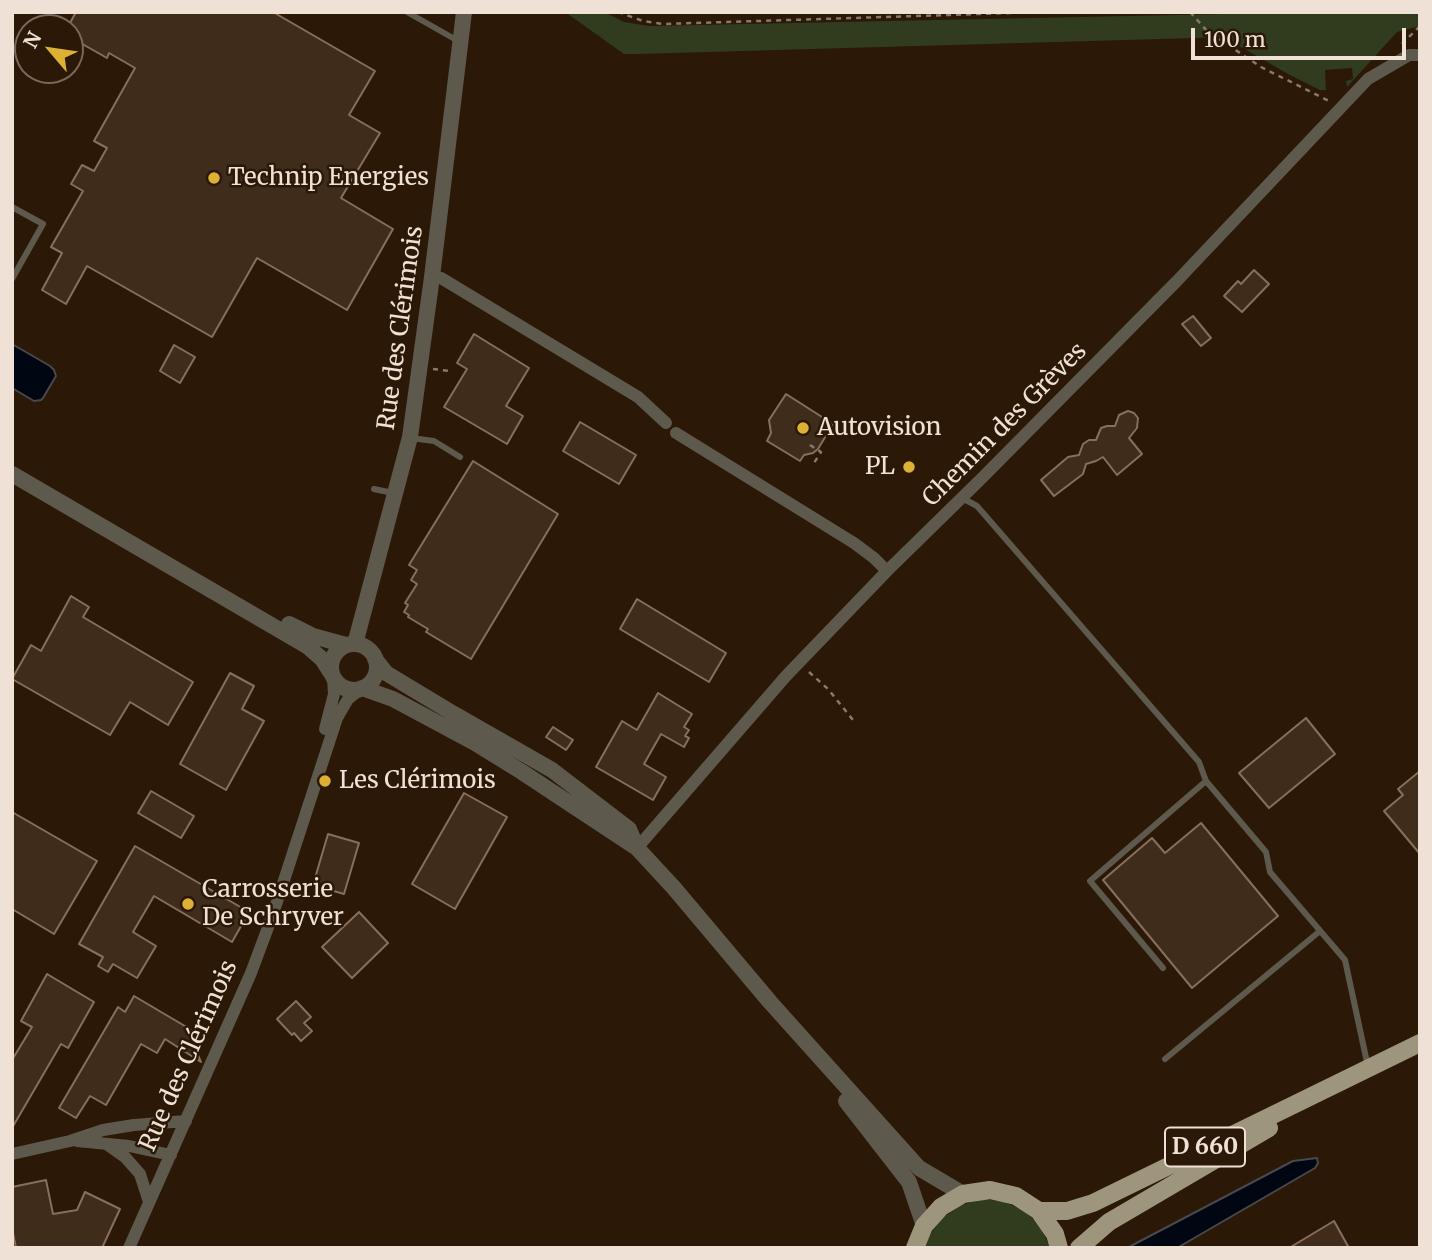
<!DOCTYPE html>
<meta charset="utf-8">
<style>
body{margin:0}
#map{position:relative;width:1432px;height:1260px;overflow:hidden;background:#2b1806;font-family:Merriweather,serif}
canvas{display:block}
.frame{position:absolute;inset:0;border:14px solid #efe1d6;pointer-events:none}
.north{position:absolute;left:14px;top:14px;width:70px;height:70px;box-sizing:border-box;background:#2b1806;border:2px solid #796859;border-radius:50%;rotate:299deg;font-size:19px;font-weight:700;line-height:28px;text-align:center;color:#efe1d6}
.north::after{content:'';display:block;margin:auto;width:24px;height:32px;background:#ddb133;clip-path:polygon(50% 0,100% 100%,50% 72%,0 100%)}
.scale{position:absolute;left:1191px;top:28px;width:215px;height:32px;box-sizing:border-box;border:4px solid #efe1d6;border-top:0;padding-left:9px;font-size:21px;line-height:24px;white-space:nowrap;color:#efe1d6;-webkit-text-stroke:5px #2b1806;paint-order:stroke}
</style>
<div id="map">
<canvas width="1432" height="1260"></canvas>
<div class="frame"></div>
<div class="north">N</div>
<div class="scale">100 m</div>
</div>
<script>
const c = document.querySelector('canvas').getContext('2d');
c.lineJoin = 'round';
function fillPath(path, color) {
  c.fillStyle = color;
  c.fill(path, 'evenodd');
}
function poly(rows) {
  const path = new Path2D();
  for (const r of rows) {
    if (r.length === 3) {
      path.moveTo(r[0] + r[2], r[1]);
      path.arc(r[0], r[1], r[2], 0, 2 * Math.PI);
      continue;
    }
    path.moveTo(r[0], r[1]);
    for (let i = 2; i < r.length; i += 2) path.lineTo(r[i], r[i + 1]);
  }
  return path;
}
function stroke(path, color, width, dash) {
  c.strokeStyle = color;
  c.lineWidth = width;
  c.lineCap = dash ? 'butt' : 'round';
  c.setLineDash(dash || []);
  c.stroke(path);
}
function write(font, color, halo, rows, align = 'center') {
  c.font = font + ' Merriweather,serif';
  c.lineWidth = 5;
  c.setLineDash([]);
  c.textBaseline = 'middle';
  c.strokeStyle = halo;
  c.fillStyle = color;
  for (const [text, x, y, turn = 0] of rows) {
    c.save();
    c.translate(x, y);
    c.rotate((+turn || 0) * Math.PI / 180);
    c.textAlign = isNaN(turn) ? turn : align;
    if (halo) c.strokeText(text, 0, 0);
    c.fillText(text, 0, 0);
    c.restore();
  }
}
fillPath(poly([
 [565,12,604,12,624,22,649,26,1320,12,1420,12,1420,26,1397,32,1347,87,1346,81,1353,79,1352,68,1325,70,1326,90,1320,90,1288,74,1234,43,1230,37,638,54,624,54],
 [983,1199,1005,1202,1025,1211,1041,1227,1050,1248,925,1248,929,1236,942,1218,961,1205]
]), '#303c1d');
const water = poly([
 [12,344,50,366,54,370,56,376,43,398,41,400,34,401,12,388,12,344],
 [1317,1158,1318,1163,1315,1168,1177,1248,1127,1248,1293,1161,1317,1158]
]);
fillPath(water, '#000612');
stroke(water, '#48484d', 2);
const building = poly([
 [76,12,273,12,375,71,349,115,380,133,341,198,393,229,347,310,257,258,212,337,87,266,66,304,42,290,62,253,51,247,83,191,71,184,82,165,94,171,107,148,94,141,135,68,109,53,107,58,70,37,70,23,76,12],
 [1254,270,1269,284,1242,312,1224,296,1238,281,1241,284,1254,270],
 [1193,316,1211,338,1201,346,1182,324,1193,316],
 [474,334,529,368,506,406,523,416,507,444,444,407,467,369,457,363,474,334],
 [174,345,195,357,180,383,160,371,174,345],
 [786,394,833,424,818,449,813,453,804,455,800,461,767,441,771,433,769,420,786,394],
 [1128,411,1134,413,1138,418,1137,428,1129,438,1142,454,1117,475,1103,457,1096,461,1086,464,1083,474,1054,496,1041,480,1068,457,1079,455,1083,444,1089,440,1096,440,1101,428,1107,426,1115,426,1119,415,1128,411],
 [580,422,636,455,619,484,563,451,580,422],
 [473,461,558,514,471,659,426,632,428,629,408,617,409,615,404,612,408,605,405,603,417,584,411,580,417,570,409,565,473,461],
 [71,596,89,607,83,617,193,682,168,725,130,702,110,735,12,679,31,645,41,651,71,596],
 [637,599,726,653,709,682,620,629,637,599],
 [230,673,254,686,242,709,264,721,226,790,180,764,230,673],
 [658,693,692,714,684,727,689,730,685,736,689,738,684,747,661,734,644,764,666,777,653,800,596,767,622,721,637,730,658,693],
 [1306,718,1335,754,1269,808,1239,773,1306,718],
 [553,727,573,740,566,750,546,737,553,727],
 [1420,771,1420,854,1384,811,1403,795,1398,789,1420,771],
 [151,791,194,816,181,838,138,813,151,791],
 [464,793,507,817,455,909,412,884,464,793],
 [12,812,97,861,54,934,12,909,12,812],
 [1201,823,1278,916,1192,988,1103,880,1152,838,1165,853,1201,823],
 [328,834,359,843,344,894,313,885,328,834],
 [135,846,249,912,232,942,154,896,133,932,156,946,137,978,113,964,108,972,98,966,103,957,79,944,135,846],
 [359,912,388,943,352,978,322,947,359,912],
 [47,974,94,1002,68,1048,61,1044,12,1128,12,1060,32,1027,21,1021,47,974],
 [134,996,195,1032,191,1039,201,1062,165,1039,157,1053,141,1044,106,1105,90,1096,76,1118,59,1108,118,1007,125,1012,134,996],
 [296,1001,311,1017,304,1023,312,1031,301,1041,294,1033,292,1035,277,1019,296,1001],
 [46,1180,53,1214,77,1210,85,1192,120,1209,102,1248,16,1248,12,1228,12,1187,46,1180],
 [1334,1221,1349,1248,1289,1248,1334,1221]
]);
fillPath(building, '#402c1a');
stroke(building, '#876f5b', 2);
stroke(poly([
 [618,12,643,21,663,24,1043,12],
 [1190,12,1207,31,1261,67,1329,101],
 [1402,44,1420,26],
 [433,369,450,371],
 [810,445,821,452,812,466],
 [809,672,828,689,853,720]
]), '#8a796a', 2.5, [5, 5]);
stroke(poly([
 [407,12,460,42],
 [12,207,43,224,12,279],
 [411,438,434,441,460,457],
 [374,489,393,493],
 [962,498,977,506,1199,762,1206,781,1266,852,1270,872,1345,960,1368,1067],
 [1163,968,1090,881,1206,781],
 [1165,1059,1320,931]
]), '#5d594d', 6);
stroke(poly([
 [432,277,441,278,638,397,666,423],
 [676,433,854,543,874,558,887,571],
 [325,729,334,694,333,678],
 [637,848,786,676,887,571,982,478,1176,282,1368,79,1409,55,1420,55],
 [77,1141,129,1146,171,1155],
 [108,1145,125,1157,140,1174,149,1202],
 [12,1154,70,1141,103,1130,134,1125,186,1121],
 [129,1248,251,973,273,914,337,718,348,699,362,688]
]), '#5d594d', 12);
stroke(poly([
 [12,474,307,646,322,659,331,673],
 [289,624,313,636,346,645],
 [355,644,410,437,432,277,464,12],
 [354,667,23],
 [375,659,386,673,454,714,552,770,629,829,637,848],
 [362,688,393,699,475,743,522,772,637,848,674,888,770,1002,919,1168,963,1194],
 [846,1101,909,1182,924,1226]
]), '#5d594d', 16);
stroke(poly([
 [1039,1211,1067,1211,1093,1203,1420,1043],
 [915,1248,924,1226,941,1207,963,1194,990,1190,1016,1196,1039,1211,1055,1234,1059,1248],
 [1079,1248,1109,1222,1269,1128]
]), '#9d967d', 18);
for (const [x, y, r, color] of [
 [214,178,7,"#ddb133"],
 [803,428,7,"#ddb133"],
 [909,467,7,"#ddb133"],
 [325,781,7,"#ddb133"],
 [188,904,7,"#ddb133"]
]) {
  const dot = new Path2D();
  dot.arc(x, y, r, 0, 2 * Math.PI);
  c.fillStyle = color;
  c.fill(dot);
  stroke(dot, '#2b1806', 2.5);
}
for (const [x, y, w] of [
 [1205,1147,80]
]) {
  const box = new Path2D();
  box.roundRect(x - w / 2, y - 19.5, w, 39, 5);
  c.fillStyle = '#2b1806';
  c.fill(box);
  stroke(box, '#efe1d6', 2);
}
write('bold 23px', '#efe1d6', null, [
 ["D 660",1205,1147]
]);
write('24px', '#efe1d6', '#2b1806', [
 ["Technip Energies",228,178],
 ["Autovision",817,428],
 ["PL",895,467,"right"],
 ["Les Clérimois",339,781],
 ["Carrosserie",202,890],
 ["De Schryver",202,918]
], 'left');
write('24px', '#efe1d6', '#2b1806', [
 ["Rue des Clérimois",401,328,-82],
 ["Chemin des Grèves",1005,425,-45],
 ["Rue des Clérimois",189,1056,-66]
]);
</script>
